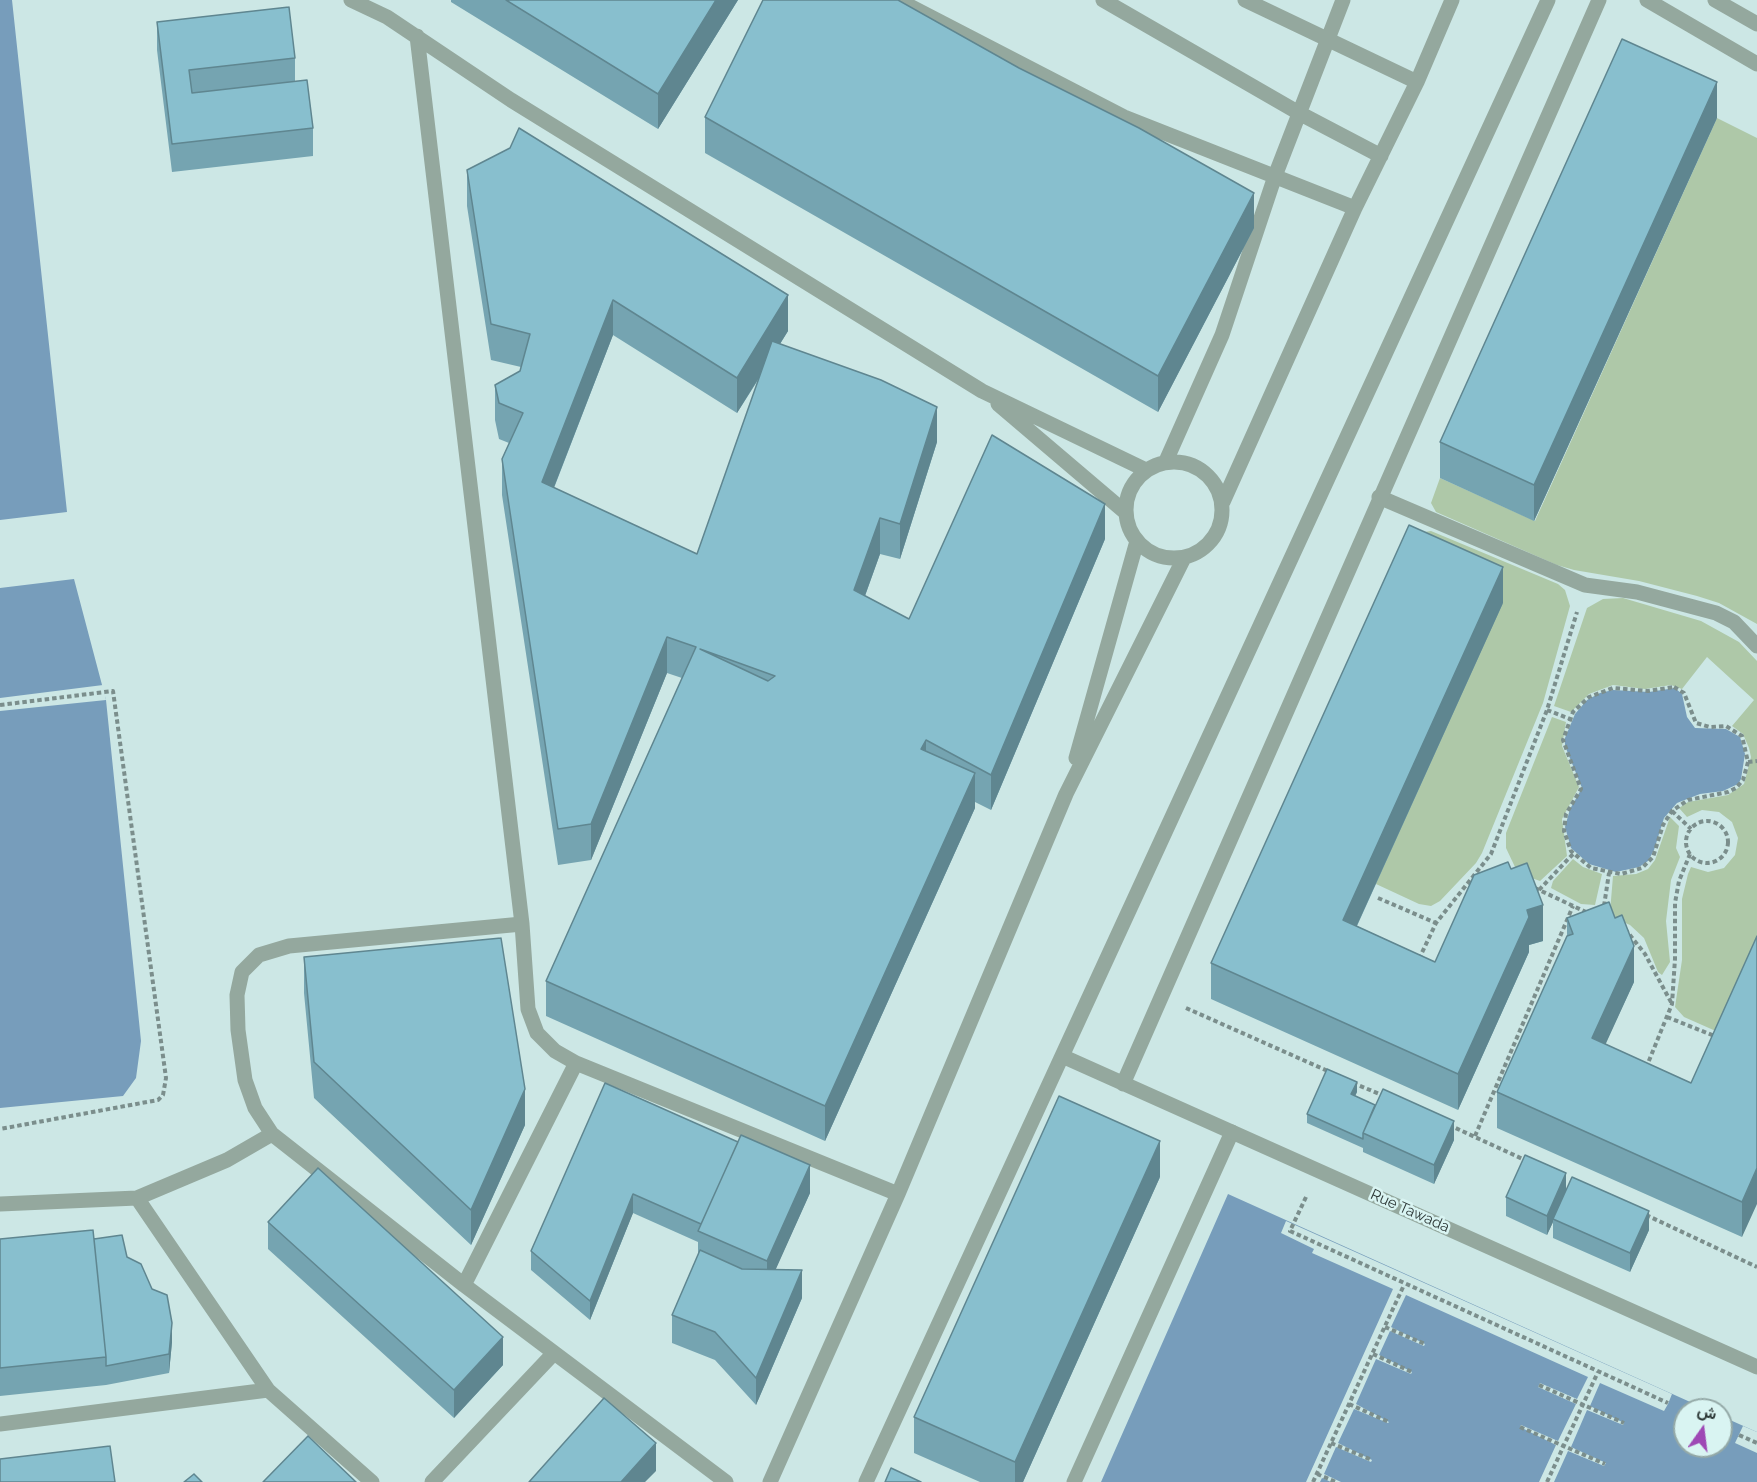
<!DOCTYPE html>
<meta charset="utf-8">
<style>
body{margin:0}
#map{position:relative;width:1757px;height:1482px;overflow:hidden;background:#cce7e5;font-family:Raleway,Vazirmatn,sans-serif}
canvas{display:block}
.north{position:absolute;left:1673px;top:1398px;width:60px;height:60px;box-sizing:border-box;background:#d9f4f2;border:2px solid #94a9a7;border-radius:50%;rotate:14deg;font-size:16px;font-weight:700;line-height:24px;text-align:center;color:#2d3837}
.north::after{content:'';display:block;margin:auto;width:21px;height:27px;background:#9e48b5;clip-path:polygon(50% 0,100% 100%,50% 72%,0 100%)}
</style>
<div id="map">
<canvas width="1757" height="1482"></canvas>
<div class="north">ش</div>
</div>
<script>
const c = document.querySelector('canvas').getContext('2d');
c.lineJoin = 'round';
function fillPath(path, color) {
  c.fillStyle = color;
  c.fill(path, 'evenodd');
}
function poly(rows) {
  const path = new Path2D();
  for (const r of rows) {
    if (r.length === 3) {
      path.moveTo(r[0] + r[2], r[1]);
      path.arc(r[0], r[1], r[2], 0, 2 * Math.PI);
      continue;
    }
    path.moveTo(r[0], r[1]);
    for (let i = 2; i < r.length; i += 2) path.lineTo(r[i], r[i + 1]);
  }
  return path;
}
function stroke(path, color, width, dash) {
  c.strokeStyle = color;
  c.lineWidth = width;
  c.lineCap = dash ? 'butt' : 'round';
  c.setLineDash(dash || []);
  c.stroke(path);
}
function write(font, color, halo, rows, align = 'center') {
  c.font = font + ' Raleway,sans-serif';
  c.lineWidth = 5;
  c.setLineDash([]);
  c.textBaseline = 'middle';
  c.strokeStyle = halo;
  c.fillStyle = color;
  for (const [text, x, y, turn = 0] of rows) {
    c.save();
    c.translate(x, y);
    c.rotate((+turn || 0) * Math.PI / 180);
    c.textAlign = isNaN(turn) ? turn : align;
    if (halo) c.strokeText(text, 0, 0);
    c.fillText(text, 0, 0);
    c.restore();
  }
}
fillPath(poly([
 [1717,118,1757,138,1757,624,1719,603,1697,596,1639,581,1574,570,1557,565,1436,512,1431,503,1440,478,1535,521],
 [1431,531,1558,584,1565,590,1570,606,1543,703,1482,853,1476,863,1440,901,1431,906,1419,904,1376,884,1424,532],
 [1623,598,1701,621,1739,642,1757,661,1757,971,1727,1036,1684,1017,1675,1007,1682,960,1682,899,1688,874,1691,867,1708,872,1724,868,1735,855,1738,838,1732,822,1719,812,1702,810,1687,817,1679,808,1688,802,1728,795,1744,784,1751,757,1749,748,1743,734,1732,726,1754,700,1707,657,1682,689,1671,685,1645,689,1613,685,1589,694,1571,712,1554,706,1587,608,1603,599],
 [1552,717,1566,722,1562,746,1579,787,1562,819,1567,856,1540,881,1526,876,1515,867,1506,848,1506,833],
 [1670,817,1679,826,1676,848,1680,857,1671,880,1666,921,1670,962,1662,975,1658,972,1644,938,1630,925,1614,918,1610,912,1613,876,1636,874,1648,869,1655,860],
 [1573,859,1583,867,1602,874,1595,905,1581,904,1551,888,1553,881]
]), '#aec8a8');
fillPath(poly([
 [0,0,12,0,67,512,0,520],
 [74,579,106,700,141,1041,136,1078,123,1096,0,1108,0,588],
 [1675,688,1682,694,1687,717,1695,728,1726,729,1740,737,1745,754,1741,779,1738,784,1723,791,1700,794,1677,803,1664,818,1654,850,1648,861,1639,867,1616,872,1589,864,1571,848,1565,827,1570,809,1582,788,1565,746,1565,738,1575,714,1587,700,1600,693,1613,690,1649,692],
 [1228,1194,1708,1410,1685,1410,1685,1446,1721,1446,1721,1416,1757,1432,1757,1482,1101,1482]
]), '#779dbb');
fillPath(poly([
 [103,685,106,700,0,711,0,698],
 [1286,1221,1672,1394,1668,1404,1664,1411,1600,1383,1590,1406,1624,1423,1623,1425,1587,1410,1571,1447,1606,1463,1604,1466,1568,1451,1554,1482,1539,1482,1556,1445,1520,1427,1521,1425,1558,1441,1576,1404,1538,1387,1540,1383,1577,1399,1588,1377,1406,1295,1391,1327,1425,1344,1424,1346,1390,1331,1379,1355,1412,1372,1411,1374,1376,1359,1356,1404,1389,1422,1388,1423,1354,1409,1338,1443,1372,1460,1371,1462,1336,1447,1324,1474,1341,1482,1331,1482,1322,1478,1320,1482,1306,1482,1393,1289,1312,1253,1314,1249,1281,1233],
 [1743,1426,1757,1432,1757,1453,1735,1443]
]), '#cce7e5');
stroke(poly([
 [1674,687,1684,693,1696,723,1710,727,1726,726,1742,736,1748,762,1743,780,1736,788,1728,792,1688,800,1672,811,1663,825,1653,857,1642,868,1621,874,1591,868,1571,851,1564,831,1566,814,1581,789,1563,740,1573,712,1589,697,1613,688,1648,691,1674,687],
 [0,705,113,691,166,1078,163,1095,158,1100,0,1129],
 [1547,710,1570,719],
 [1748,762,1757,761],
 [1672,811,1691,829],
 [1707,842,21],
 [1535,888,1588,913],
 [1539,890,1573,854],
 [1378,898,1436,923],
 [1604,906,1609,873],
 [1625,929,1645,954,1672,1004],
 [1419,959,1436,923,1491,854,1547,710,1577,612],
 [1186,1008,1330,1072],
 [1667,1017,1717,1037],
 [1646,1068,1672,1004,1675,959,1675,903,1679,881,1690,854],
 [1353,1083,1382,1095],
 [1449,1125,1527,1161],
 [1475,1136,1573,906],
 [1306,1197,1290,1231,1668,1403],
 [1646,1215,1757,1267],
 [1385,1327,1425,1344],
 [1373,1354,1412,1372],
 [1539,1385,1624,1423],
 [1349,1404,1389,1422],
 [1520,1427,1605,1464],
 [1739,1435,1757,1443],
 [1331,1443,1372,1460],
 [1317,1474,1336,1482],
 [1313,1482,1404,1285],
 [1547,1482,1598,1372]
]), '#7b8e8c', 4, [4.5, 3]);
stroke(poly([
 [351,0,387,17,511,100,982,391,1146,470],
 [898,0,1124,117,1355,208],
 [1103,0,1299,113,1381,156],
 [1245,0,1417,82],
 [1647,0,1757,64],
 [1715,0,1757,24],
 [417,36,522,924,528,1009,537,1033,555,1051,576,1063,898,1194],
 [998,404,1125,512],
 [1166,461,1222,335,1275,176,1343,0],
 [1174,510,48],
 [1223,502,1355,208,1417,82,1452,0],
 [1076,758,1137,541],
 [576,1063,464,1285,726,1482],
 [137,1198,268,1390,372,1482],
 [0,1204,137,1198,227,1160,272,1134],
 [464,1285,272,1134,255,1108,245,1080,238,1030,237,995,242,972,259,955,289,946,522,924],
 [0,1424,268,1390],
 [432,1482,554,1353],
 [770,1482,898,1194,1066,794,1184,558]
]), '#94a89e', 15);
stroke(poly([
 [1379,497,1585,585,1637,592,1716,613,1734,622,1757,646],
 [1074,1482,1232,1132]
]), '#94a89e', 15);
stroke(poly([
 [1062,1056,1757,1367],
 [1123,1084,1599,0],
 [866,1482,1548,0]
]), '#94a89e', 15);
fillPath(poly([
 [451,0,738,0,658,129,451,2],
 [157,22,295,58,295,81,313,128,313,156,172,172,157,50],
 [705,117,1254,228,1158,412,705,153],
 [1717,118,1534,521,1440,478,1440,442],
 [467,170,788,331,780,344,937,442,900,559,880,554,865,596,909,619,1105,539,991,810,975,802,975,808,825,1141,546,1016,546,981,682,678,667,673,591,860,558,865,502,495,502,459,509,443,499,439,495,420,495,385,520,371,521,367,491,360,467,206],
 [613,335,737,413,760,377,697,554,554,488],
 [1503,603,1357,926,1435,962,1511,869,1543,941,1529,945,1529,952,1458,1110,1211,999,1211,963],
 [1567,918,1634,982,1605,1044,1691,1083,1757,936,1742,1237,1497,1128,1497,1092,1567,937],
 [304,957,525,1125,471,1245,314,1098,304,993],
 [605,1083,810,1193,775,1270,802,1298,756,1405,715,1360,672,1343,672,1315,698,1255,698,1242,633,1213,590,1320,531,1270,531,1251],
 [1357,1092,1355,1096,1454,1140,1434,1184,1363,1152,1363,1148,1307,1123,1307,1114],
 [1160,1177,1023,1482,980,1482,914,1453,914,1417],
 [1566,1190,1649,1230,1630,1272,1553,1238,1553,1222,1547,1235,1506,1216,1506,1197],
 [268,1222,503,1365,454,1418,268,1249],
 [0,1239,94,1239,127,1257,152,1289,172,1342,169,1373,106,1385,0,1396]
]), '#75a4b1');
fillPath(poly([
 [716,0,738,0,658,129,658,94],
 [1717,82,1717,118,1534,521,1534,485],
 [1254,193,1254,228,1158,412,1158,376],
 [788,295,788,331,737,413,737,378],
 [613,300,613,335,542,518,542,482],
 [937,407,937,442,900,559,900,524],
 [1105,504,1105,539,991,810,991,775],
 [880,518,880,554,854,626,854,590],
 [1503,567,1503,603,1343,956,1343,920],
 [667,637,667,673,591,860,591,824],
 [926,740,926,776,921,749],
 [975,773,975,808,825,1141,825,1106],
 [1543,905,1543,941,1529,945,1529,952,1458,1110,1458,1074,1527,910],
 [1634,946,1634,982,1592,1074,1592,1038],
 [1357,1082,1357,1092,1351,1104,1351,1094],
 [525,1089,525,1125,471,1245,471,1210],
 [1454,1121,1454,1140,1434,1184,1434,1165],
 [1160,1141,1160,1177,1023,1482,1015,1482,1015,1462],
 [810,1165,810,1193,767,1289,767,1261],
 [1757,1168,1757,1204,1742,1237,1742,1202],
 [1566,1173,1566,1192,1553,1219,1553,1222,1547,1235,1547,1216],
 [633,1194,633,1213,590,1320,590,1301],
 [1649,1211,1649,1230,1630,1272,1630,1253],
 [802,1270,802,1298,756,1405,756,1378],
 [172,1323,172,1342,169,1373,169,1354],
 [503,1337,503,1365,454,1418,454,1390],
 [656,1443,656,1471,645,1482,621,1482]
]), '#5f8690');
const building = poly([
 [506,0,716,0,658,94,506,0],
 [763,0,898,0,1019,68,1139,128,1254,193,1158,376,705,117,763,0],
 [289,7,295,58,189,70,192,93,307,80,313,128,172,144,157,22,289,7],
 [1622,39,1717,82,1534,485,1440,442,1622,39],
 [519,128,788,295,737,378,613,300,542,482,697,554,772,341,881,380,937,407,900,524,880,518,854,590,909,619,992,435,1105,504,991,775,926,740,921,749,975,773,825,1106,546,981,696,647,667,637,591,824,558,829,502,459,523,413,499,403,495,385,520,371,530,334,491,324,467,170,510,148,519,128],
 [700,649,775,676,768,681,700,649],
 [1409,525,1503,567,1343,920,1435,962,1474,875,1508,862,1511,869,1527,863,1543,905,1527,910,1529,917,1458,1074,1211,963,1409,525],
 [1609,902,1615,918,1622,915,1634,946,1592,1038,1691,1083,1757,936,1757,1168,1742,1202,1497,1092,1567,936,1573,934,1567,918,1609,902],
 [501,938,525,1089,471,1210,314,1062,304,957,501,938],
 [1327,1069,1357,1082,1351,1094,1375,1105,1363,1133,1363,1139,1307,1114,1327,1069],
 [605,1083,738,1142,701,1224,633,1194,590,1301,531,1251,605,1083],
 [1383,1089,1454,1121,1434,1165,1363,1133,1383,1089],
 [1059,1096,1160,1141,1015,1462,914,1417,1059,1096],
 [741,1135,810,1165,767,1261,698,1231,741,1135],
 [1525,1155,1566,1173,1547,1216,1506,1197,1525,1155],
 [318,1168,503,1337,454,1390,268,1222,318,1168],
 [1572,1177,1649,1211,1630,1253,1553,1219,1572,1177],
 [93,1230,106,1357,0,1368,0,1239,93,1230],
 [122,1235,127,1257,141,1264,152,1289,167,1295,172,1323,169,1354,106,1366,106,1357,94,1239,122,1235],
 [700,1250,742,1269,802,1270,756,1378,715,1332,672,1315,700,1250],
 [604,1398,656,1443,621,1482,529,1482,604,1398],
 [308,1436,356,1482,263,1482,308,1436],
 [110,1446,115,1482,0,1482,0,1459,110,1446],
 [891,1468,921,1482,885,1482,891,1468],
 [194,1474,202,1482,184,1482,194,1474]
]);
fillPath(building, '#88bfce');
stroke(building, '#5f8690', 1.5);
write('15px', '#2d3837', '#d9f4f2', [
 ["Rue Tawada",1410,1211,24]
]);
</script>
